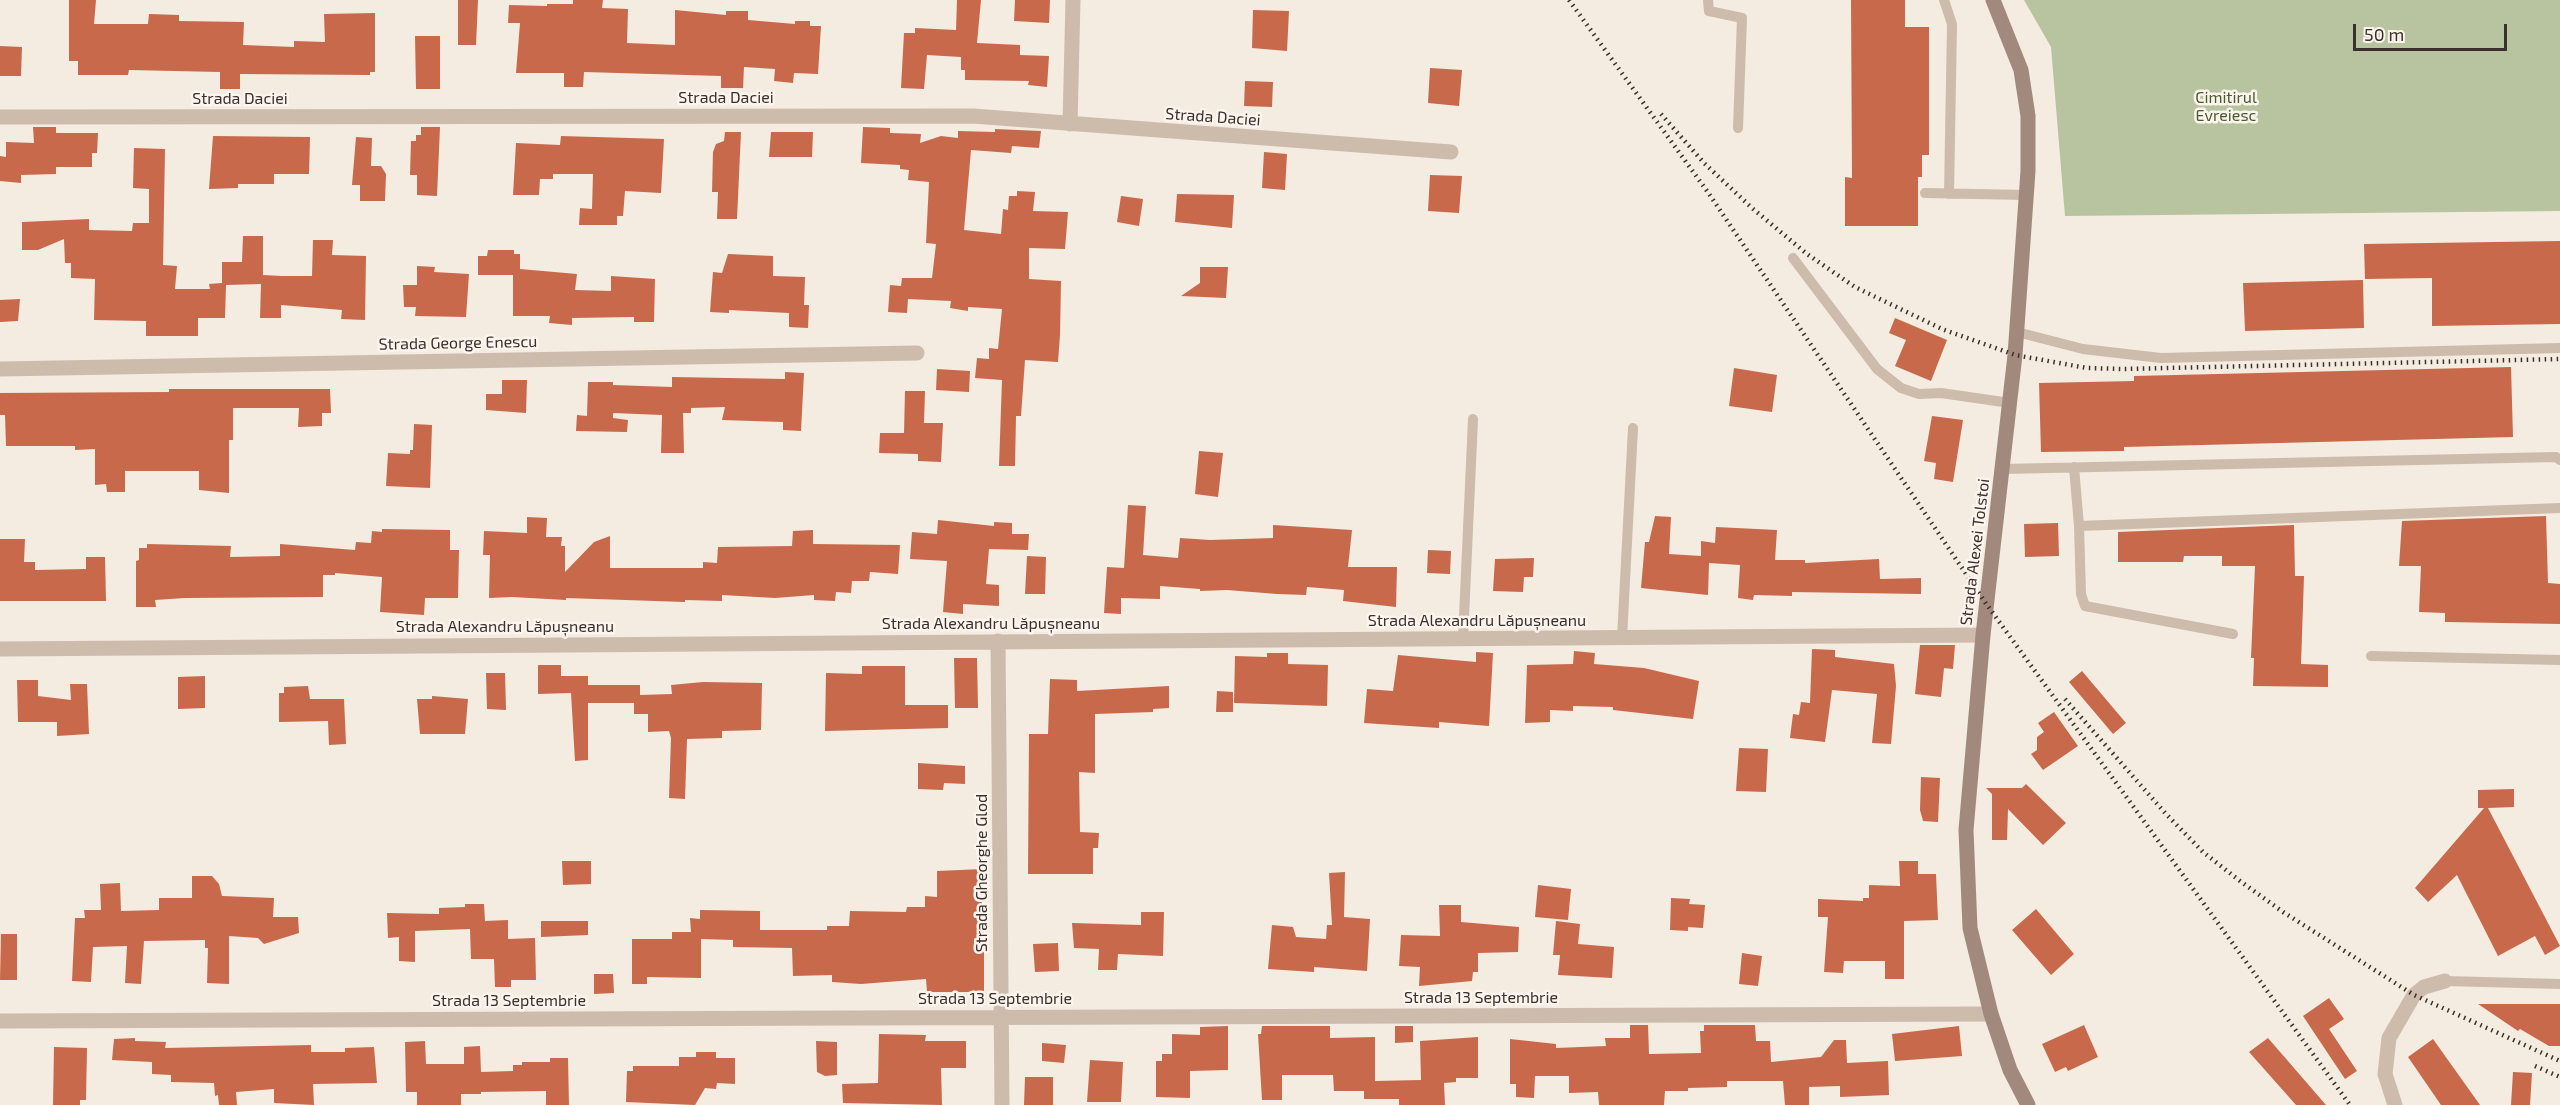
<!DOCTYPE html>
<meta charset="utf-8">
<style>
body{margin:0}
#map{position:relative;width:2560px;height:1105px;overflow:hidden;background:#f4ebe1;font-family:"Exo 2",sans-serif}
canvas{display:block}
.scale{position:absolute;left:2353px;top:24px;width:154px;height:27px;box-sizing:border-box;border:3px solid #3b302b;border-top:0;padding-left:8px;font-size:18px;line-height:21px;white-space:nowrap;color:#3b302b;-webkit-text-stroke:4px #fbf5ee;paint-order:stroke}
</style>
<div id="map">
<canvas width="2560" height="1105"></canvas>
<div class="scale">50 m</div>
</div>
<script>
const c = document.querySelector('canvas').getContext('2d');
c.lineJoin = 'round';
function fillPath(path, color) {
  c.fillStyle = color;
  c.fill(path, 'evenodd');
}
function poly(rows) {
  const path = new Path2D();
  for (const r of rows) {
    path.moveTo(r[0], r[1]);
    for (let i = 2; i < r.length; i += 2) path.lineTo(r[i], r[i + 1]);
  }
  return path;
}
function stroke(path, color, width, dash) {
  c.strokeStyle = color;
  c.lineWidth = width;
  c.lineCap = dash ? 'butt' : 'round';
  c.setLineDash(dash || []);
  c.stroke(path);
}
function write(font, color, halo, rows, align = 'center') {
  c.font = font + ' "Exo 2",sans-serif';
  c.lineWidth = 5;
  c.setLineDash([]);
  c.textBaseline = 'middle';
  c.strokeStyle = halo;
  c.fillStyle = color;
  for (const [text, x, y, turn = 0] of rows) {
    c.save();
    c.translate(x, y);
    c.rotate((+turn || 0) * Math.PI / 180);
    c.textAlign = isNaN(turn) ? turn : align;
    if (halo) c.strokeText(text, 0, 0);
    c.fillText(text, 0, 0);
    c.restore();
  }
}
fillPath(poly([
 [2024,0,2560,0,2560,211,2065,216,2051,47]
]), '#b8c4a0');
fillPath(poly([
 [69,0,96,0,94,24,148,24,149,14,179,15,179,21,244,22,243,45,294,47,294,41,325,42,324,14,375,13,375,72,370,72,370,75,240,74,240,89,220,89,220,72,129,70,128,75,78,75,78,61,69,61],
 [458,0,478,0,476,45,458,45],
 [573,0,603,0,602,8,628,9,627,43,675,45,675,10,726,15,726,11,748,11,748,20,795,24,795,21,810,21,810,26,821,26,818,74,794,73,793,83,774,81,775,69,744,67,743,88,721,88,721,76,584,72,583,87,564,87,564,73,516,73,520,23,508,23,509,5,547,6,547,4,573,4],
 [957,0,981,0,977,43,1020,45,1020,55,1049,56,1047,87,1028,85,1029,81,965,80,965,70,961,70,961,57,927,55,924,89,901,88,904,33,915,33,915,28,956,30],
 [1015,0,1050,0,1049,23,1014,21],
 [1851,0,1905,0,1905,27,1929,27,1929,155,1922,155,1922,177,1918,177,1918,226,1845,226,1845,177,1852,178],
 [1253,10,1289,11,1287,51,1252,48],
 [415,36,440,36,440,89,416,89],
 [0,46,22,47,21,76,0,76],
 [1430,68,1462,70,1459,106,1428,103],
 [1245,81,1273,82,1272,107,1244,106],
 [33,127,56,127,56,133,98,133,97,153,92,153,92,167,56,167,56,174,21,175,21,183,0,181,0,156,6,157,6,142,34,143],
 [421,127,440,127,437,196,417,195,417,175,410,175,411,141,416,141,416,135,421,135],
 [863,127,890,128,890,133,921,134,920,143,941,136,958,138,958,131,995,132,995,129,1041,131,1039,148,1012,146,1011,153,971,150,964,230,1001,234,1003,209,1008,210,1009,196,1017,196,1017,191,1035,192,1033,211,1068,212,1065,249,1029,248,1029,279,1061,281,1060,335,1058,362,1025,360,1021,416,1016,416,1015,466,999,466,1002,380,975,378,977,358,989,359,989,348,998,349,1002,309,968,307,968,311,950,308,951,301,908,299,907,313,888,312,890,285,901,286,902,278,932,278,936,244,926,243,929,182,908,180,909,170,900,169,900,165,861,163],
 [725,132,741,132,737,219,717,219,718,192,712,192,713,152,716,144,724,141],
 [771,132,813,132,812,157,769,157],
 [213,136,310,137,309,174,274,174,274,184,238,184,238,188,209,189],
 [561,136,664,139,661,193,625,191,623,216,617,216,617,225,579,225,580,208,592,209,593,174,553,174,553,179,540,179,539,195,513,195,516,143,560,145],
 [356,137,372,138,371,166,381,166,386,174,385,201,360,201,360,185,352,185],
 [134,148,165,149,163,265,177,266,175,289,210,289,209,284,222,283,222,262,242,262,243,236,263,236,263,275,281,276,312,276,313,240,333,240,332,255,366,256,365,320,341,319,342,310,281,305,281,318,260,318,261,284,226,285,225,318,198,318,198,336,146,336,146,321,94,320,95,279,71,278,71,263,65,263,64,239,38,250,22,250,22,222,89,219,89,230,132,231,133,223,149,223,149,189,133,188],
 [1264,152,1287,154,1285,190,1262,188],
 [1430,175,1462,176,1459,213,1428,211],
 [1177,194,1234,195,1232,228,1175,222],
 [1121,196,1143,199,1139,226,1117,222],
 [2560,241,2560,324,2432,326,2432,278,2365,279,2364,244],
 [488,250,514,250,514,254,520,254,520,269,577,274,575,290,611,291,611,276,655,279,654,322,634,322,634,317,572,318,572,325,549,323,550,316,513,316,513,275,478,275,478,256,487,256],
 [728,254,773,256,773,276,805,277,804,305,809,305,808,328,789,327,789,313,729,310,729,313,710,312,713,272,722,273],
 [417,266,435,267,434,272,469,274,466,317,415,316,416,307,404,307,403,285,417,285],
 [1200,267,1228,267,1226,298,1181,296,1200,283],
 [2363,280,2364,328,2245,331,2243,283],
 [20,299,18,321,0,322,0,300],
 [1895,318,1947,340,1931,381,1895,366,1906,340,1889,333],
 [2511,367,2513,437,2124,447,2124,451,2041,452,2039,383,2134,381,2134,376],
 [1734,368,1777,375,1772,412,1729,406],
 [937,369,970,371,969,392,936,390],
 [785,372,804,373,801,431,783,430,783,422,722,420,725,407,691,408,691,413,683,413,684,453,661,453,662,415,613,413,613,418,628,420,627,432,576,431,577,415,587,416,588,382,613,382,613,385,672,387,672,377,785,379],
 [502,380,527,380,526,413,486,410,486,394,502,394],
 [169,389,330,389,331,413,322,413,322,426,298,427,299,408,233,408,233,440,229,440,229,493,199,490,199,471,125,471,125,492,107,492,106,484,95,485,95,449,75,450,75,446,6,446,5,415,0,415,0,393,169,392],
 [905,391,925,391,924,423,943,423,941,462,918,461,918,454,879,453,880,433,904,433],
 [1932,416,1963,420,1953,482,1934,479,1936,463,1924,461],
 [414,424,432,425,430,488,386,486,388,453,410,454,410,450,413,450],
 [1199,451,1223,453,1218,497,1195,494],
 [1128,505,1146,506,1143,555,1178,558,1180,538,1210,540,1273,538,1273,525,1352,530,1348,567,1397,567,1396,607,1343,601,1344,590,1307,587,1306,595,1277,594,1227,590,1200,591,1200,589,1160,586,1160,599,1121,598,1121,614,1104,613,1107,567,1124,568],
 [1655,516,1671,517,1669,554,1701,556,1701,541,1715,543,1716,527,1777,530,1775,560,1805,560,1805,563,1879,559,1880,579,1921,578,1921,594,1792,592,1792,596,1754,595,1753,600,1738,598,1740,565,1709,563,1708,595,1641,588,1645,542,1649,542],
 [2546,516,2548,583,2560,584,2560,624,2445,622,2445,613,2419,612,2421,566,2399,566,2402,521],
 [527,517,547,518,546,537,562,537,561,546,565,546,565,572,594,542,610,536,610,568,703,568,703,562,717,563,718,547,792,546,793,531,813,530,813,544,900,545,898,574,870,572,869,581,852,581,851,593,836,592,835,601,814,600,814,595,775,598,722,595,722,601,685,600,685,602,566,598,566,600,512,597,489,598,490,555,483,555,484,531,527,533],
 [938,520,994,526,994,522,1012,523,1012,534,1029,534,1028,550,989,549,986,584,999,585,999,606,963,604,963,614,943,612,947,561,910,559,912,532,937,534],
 [2058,523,2059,556,2025,557,2024,524],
 [2294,525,2295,576,2304,576,2301,664,2328,665,2328,687,2253,686,2254,658,2251,658,2255,566,2222,566,2222,556,2184,556,2183,562,2118,562,2118,532],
 [382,529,450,530,450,550,459,550,458,598,425,598,424,615,380,612,382,577,335,573,335,575,323,575,323,597,185,598,155,600,156,607,136,607,136,561,139,560,139,548,147,548,147,544,231,546,230,557,280,556,280,544,355,550,356,542,371,543,372,531,382,532],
 [0,539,25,539,24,562,35,562,35,570,86,569,86,557,105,557,106,601,0,601],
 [1428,550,1451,551,1450,574,1427,573],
 [1027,556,1046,557,1045,594,1025,594],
 [1534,558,1533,577,1524,577,1523,592,1493,591,1495,559],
 [1920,645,1955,645,1953,669,1944,668,1941,697,1915,694],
 [1812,649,1835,650,1835,657,1894,664,1896,686,1891,744,1872,743,1877,694,1832,690,1825,742,1790,738,1793,714,1799,715,1801,702,1810,703],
 [1574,651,1595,653,1594,664,1644,668,1699,681,1693,719,1613,710,1613,707,1573,706,1573,711,1550,710,1550,722,1525,723,1527,665,1573,664],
 [1476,652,1493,653,1489,726,1439,722,1439,728,1364,723,1367,689,1393,691,1398,655,1476,662],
 [1267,653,1288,653,1288,664,1328,665,1327,706,1234,703,1235,656,1267,657],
 [954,658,977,658,978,708,955,708],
 [538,665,561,665,561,676,588,676,588,685,640,685,640,695,672,694,671,685,703,682,762,683,761,730,722,731,722,738,687,739,685,799,669,798,671,738,669,731,648,732,648,714,634,714,634,703,588,703,588,760,575,761,571,693,538,694],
 [862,666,905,666,905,705,948,705,948,728,825,731,826,673,862,674],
 [2082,671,2126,723,2113,734,2069,682],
 [486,673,505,673,506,710,487,709],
 [205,676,205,708,178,709,178,677],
 [1050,679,1077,680,1077,691,1169,686,1169,708,1153,709,1153,712,1095,714,1095,773,1079,772,1080,832,1099,833,1098,848,1093,848,1093,874,1028,874,1029,734,1048,734],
 [17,680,38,680,38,696,71,700,70,684,87,684,89,734,57,736,57,722,18,722],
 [308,686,310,699,344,699,346,744,329,745,328,721,279,722,279,693,284,693,284,687],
 [1217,691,1233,692,1233,712,1216,712],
 [432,696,468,699,465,734,420,734,417,699,432,699],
 [2054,712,2078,746,2043,770,2031,754,2037,750,2037,737,2044,732,2038,723],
 [1739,748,1768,749,1766,792,1736,791],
 [918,763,965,766,965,784,944,783,943,790,918,789],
 [1921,777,1940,778,1938,822,1923,821,1920,810],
 [2026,784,2066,823,2043,845,2008,809,2007,840,1992,840,1992,794,1986,788,2022,788],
 [2514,789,2514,807,2488,808,2560,946,2545,955,2535,936,2498,956,2457,875,2428,902,2415,888,2484,808,2478,808,2478,790],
 [562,861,591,861,591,884,563,885],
 [1899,861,1918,861,1918,874,1936,874,1938,920,1904,921,1904,979,1885,979,1885,961,1844,961,1843,973,1824,972,1828,917,1818,917,1818,899,1863,901,1863,898,1869,898,1869,885,1900,886],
 [983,869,981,930,984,931,984,992,927,992,926,979,861,984,832,982,832,975,793,976,792,948,733,947,733,940,701,939,701,978,647,977,647,984,632,984,632,939,672,939,672,932,691,932,690,918,700,919,700,910,760,911,760,930,827,930,827,926,849,926,850,911,906,912,907,907,925,907,925,896,937,897,937,871],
 [1345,872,1344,917,1370,919,1367,971,1314,967,1314,972,1268,969,1272,925,1293,927,1296,937,1326,939,1327,925,1332,925,1329,873],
 [192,876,212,876,219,884,222,896,274,898,273,917,298,917,299,933,264,944,258,938,229,936,229,984,207,983,208,948,205,948,205,940,144,941,141,984,125,983,127,946,93,947,91,982,72,981,75,918,85,918,84,910,101,910,100,884,120,883,121,911,159,910,159,898,192,898],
 [1538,885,1571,889,1568,920,1535,917],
 [1671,898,1690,899,1689,904,1705,905,1703,928,1688,927,1688,931,1670,930],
 [465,904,484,904,485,921,508,920,508,939,535,938,536,980,511,980,511,987,495,987,494,959,471,959,470,929,415,931,415,962,399,961,399,937,388,938,387,913,439,914,439,908,465,907],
 [1439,905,1461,905,1461,922,1519,927,1518,952,1478,953,1478,972,1473,972,1472,981,1419,986,1420,967,1399,966,1401,935,1440,936],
 [2036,909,2074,954,2051,975,2012,930],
 [1141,912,1164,912,1163,956,1118,954,1117,970,1098,970,1099,949,1074,948,1072,923,1141,925],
 [541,921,588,921,588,935,541,937],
 [1556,921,1580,924,1578,944,1614,947,1612,978,1558,975,1560,955,1553,955],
 [1,934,17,934,17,980,0,980],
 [1058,943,1059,971,1035,972,1033,944],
 [1742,953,1762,956,1758,986,1739,984],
 [594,974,613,974,614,993,594,994],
 [2329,998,2344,1019,2329,1029,2357,1071,2345,1079,2303,1016],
 [2478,1004,2560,1004,2560,1046,2549,1046,2520,1029,2518,1031],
 [1630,1025,1648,1025,1649,1054,1701,1053,1700,1031,1704,1031,1704,1025,1755,1025,1756,1041,1770,1041,1771,1062,1821,1057,1834,1040,1846,1040,1847,1063,1888,1061,1889,1095,1840,1097,1840,1086,1809,1087,1809,1105,1785,1105,1783,1081,1727,1081,1727,1087,1688,1088,1688,1091,1665,1091,1664,1105,1599,1105,1598,1092,1569,1093,1569,1076,1535,1076,1534,1098,1516,1097,1516,1084,1510,1084,1510,1039,1556,1044,1556,1048,1606,1046,1605,1038,1630,1038],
 [2084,1025,2098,1057,2068,1071,2066,1067,2055,1072,2042,1044],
 [1228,1026,1228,1070,1190,1071,1190,1098,1156,1097,1156,1061,1162,1061,1162,1054,1172,1054,1172,1034,1200,1035,1200,1027],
 [1262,1026,1330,1026,1330,1038,1375,1037,1375,1081,1421,1080,1420,1041,1478,1037,1478,1078,1456,1078,1456,1082,1444,1083,1445,1105,1399,1105,1399,1099,1364,1099,1364,1091,1334,1091,1333,1075,1282,1075,1282,1100,1262,1100,1258,1034,1261,1034],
 [1395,1026,1413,1026,1413,1042,1395,1043],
 [1959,1026,1962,1056,1895,1061,1892,1034],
 [879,1034,926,1035,925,1041,966,1041,966,1068,941,1068,942,1105,843,1103,842,1084,878,1083],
 [135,1038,135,1041,166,1042,165,1048,311,1045,311,1052,345,1052,345,1048,374,1047,377,1083,313,1084,314,1105,274,1103,274,1089,236,1092,237,1105,219,1105,218,1095,215,1096,214,1083,171,1082,171,1075,152,1074,152,1062,112,1060,114,1039],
 [2268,1038,2326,1105,2296,1105,2249,1052],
 [2433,1039,2480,1105,2441,1105,2408,1057],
 [425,1041,426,1064,464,1064,464,1047,480,1046,481,1072,513,1071,513,1065,522,1065,522,1062,550,1062,550,1058,568,1058,569,1105,546,1105,546,1091,481,1092,481,1094,461,1094,461,1105,417,1105,417,1092,406,1092,405,1042],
 [816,1041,837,1042,837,1075,825,1076,817,1072],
 [1042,1043,1066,1045,1064,1063,1042,1061],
 [54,1047,87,1048,86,1100,80,1100,80,1105,53,1105],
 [696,1052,716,1052,716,1058,735,1058,735,1084,717,1083,716,1089,705,1088,695,1105,626,1102,627,1071,633,1071,633,1066,679,1066,679,1057,696,1057],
 [1090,1060,1123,1062,1121,1102,1087,1102],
 [2513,1072,2532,1073,2530,1105,2511,1105],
 [1025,1077,1053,1077,1053,1105,1024,1105]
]), '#c8694b');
stroke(poly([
 [1708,0,1709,11,1742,18,1738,128],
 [1944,0,1952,24,1949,194],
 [1925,193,2026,195],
 [1793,258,1877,369,1901,388,1919,394,1941,393,2010,403],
 [2017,332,2083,349,2161,358,2560,348],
 [2074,467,2079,526,2560,508],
 [2003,469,2556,457,2560,460],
 [2079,526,2081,594,2085,606,2233,634],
 [1622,638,1633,428],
 [1463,639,1473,419],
 [2371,656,2560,660],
 [2445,981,2560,984]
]), '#cdbbac', 10);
stroke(poly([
 [0,117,973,116,1451,152],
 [1070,124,1073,0],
 [0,369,917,353],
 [998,641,1002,1105],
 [0,649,1983,635],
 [0,1021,1991,1014],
 [2395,1105,2385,1074,2389,1038,2414,995,2424,987,2445,981]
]), '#cdbbac', 15);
stroke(poly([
 [1993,0,2021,70,2028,116,2028,171,2015,355,1983,635,1966,830,1970,928,1991,1014,2010,1070,2028,1105]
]), '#a18a7d', 15);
stroke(poly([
 [1569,0,1707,191,1987,605,2350,1105],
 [1661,114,1704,163,1752,208,1807,254,1855,287,1942,329,2015,355,2087,368,2123,369,2560,359],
 [2065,699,2166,814,2203,852,2240,881,2283,912,2414,995,2560,1061],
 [2535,1066,2560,1077]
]), '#3b302b', 4.5, [1.5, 4.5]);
write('16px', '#3b302b', '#fbf5ee', [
 ["Strada Daciei",726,98],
 ["Strada Daciei",240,99],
 ["Strada Daciei",1213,117,4],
 ["Strada George Enescu",458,343,-1],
 ["Strada Alexei Tolstoi",1975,552,-83],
 ["Strada Alexandru Lăpușneanu",1477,621],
 ["Strada Alexandru Lăpușneanu",991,624],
 ["Strada Alexandru Lăpușneanu",505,627],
 ["Strada Gheorghe Glod",982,873,-90],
 ["Strada 13 Septembrie",1481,998],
 ["Strada 13 Septembrie",995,999],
 ["Strada 13 Septembrie",509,1001]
]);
write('16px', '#4a5a2e', '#fbf5ee', [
 ["Cimitirul",2226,98],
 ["Evreiesc",2226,116]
]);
</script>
